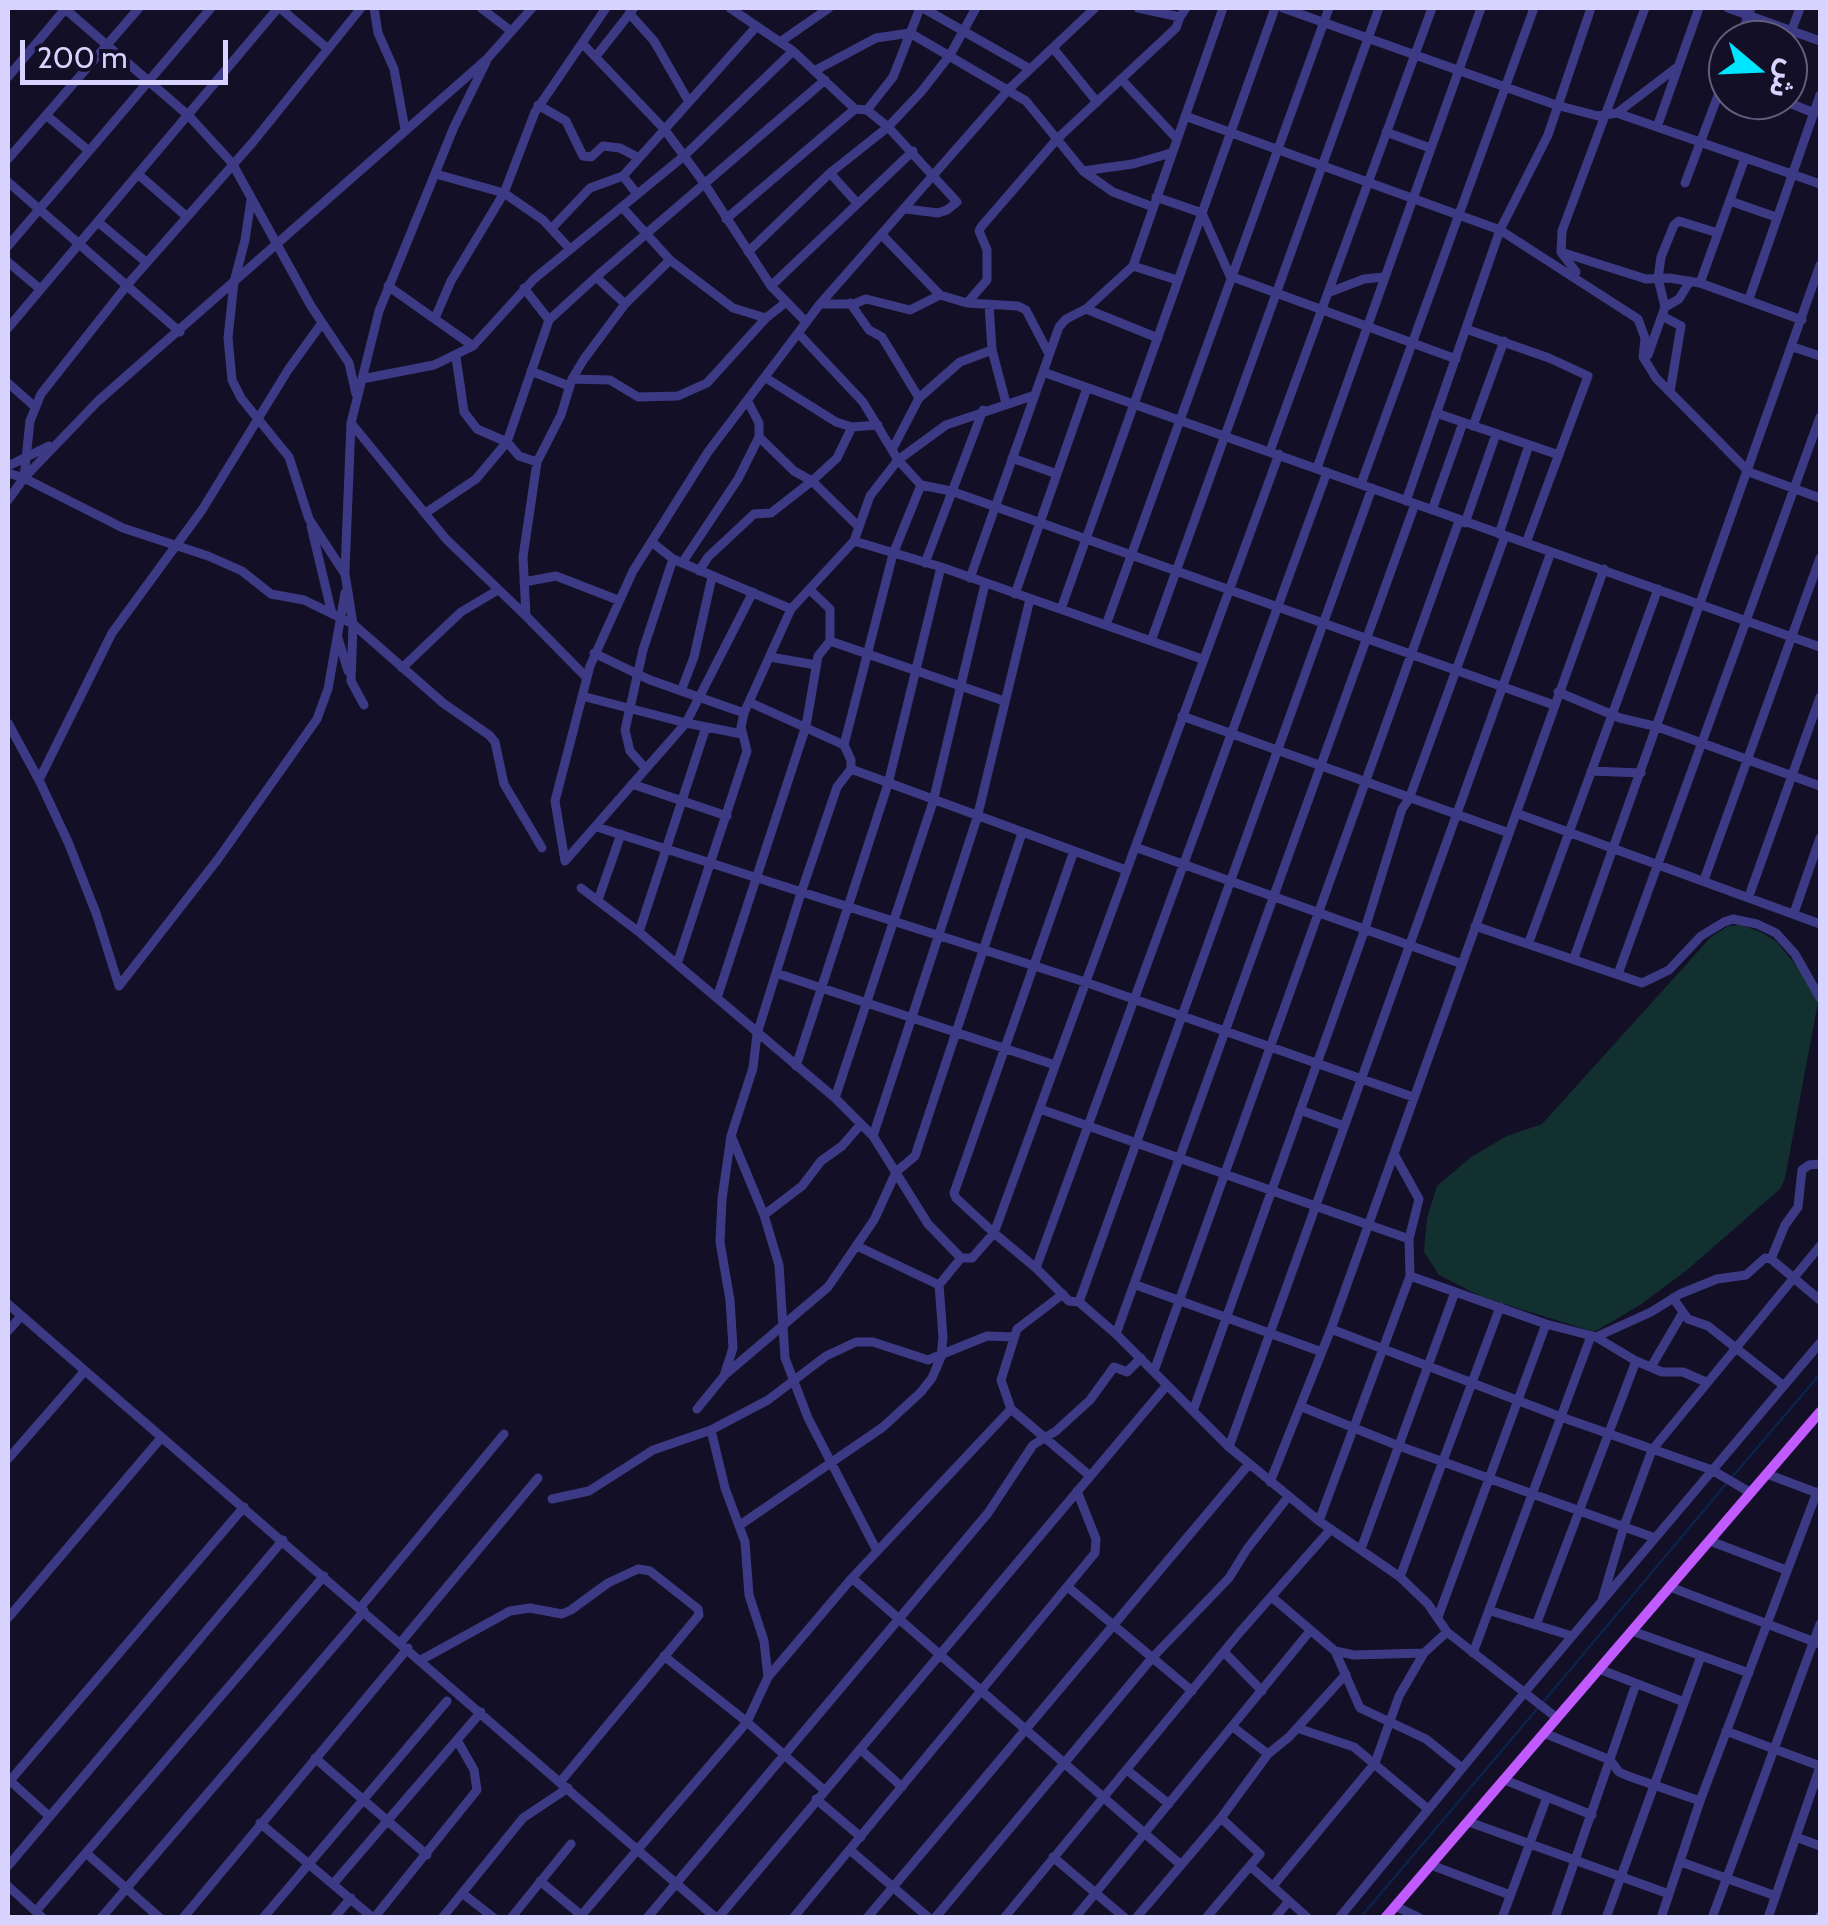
<!DOCTYPE html>
<meta charset="utf-8">
<style>
body{margin:0}
#map{position:relative;width:1828px;height:1925px;overflow:hidden;background:#130f26;font-family:Cabin,"Noto Sans Arabic",sans-serif}
canvas{display:block}
.frame{position:absolute;inset:0;border:10px solid #d9d4ff;pointer-events:none}
.north{position:absolute;left:1708px;top:20px;width:100px;height:100px;box-sizing:border-box;background:#130f26;border:2px solid #625e7d;border-radius:50%;rotate:109deg;font-size:28px;font-weight:700;line-height:40px;text-align:center;color:#d9d4ff}
.north::after{content:'';display:block;margin:auto;width:35px;height:45px;background:#00e5ff;clip-path:polygon(50% 0,100% 100%,50% 72%,0 100%)}
.scale{position:absolute;left:20px;top:40px;width:208px;height:45px;box-sizing:border-box;border:5px solid #d9d4ff;border-top:0;padding-left:12px;font-size:30px;line-height:35px;white-space:nowrap;color:#d9d4ff;-webkit-text-stroke:8px #130f26;paint-order:stroke}
</style>
<div id="map">
<canvas width="1828" height="1925"></canvas>
<div class="frame"></div>
<div class="north">ش</div>
<div class="scale">200 m</div>
</div>
<script>
const c = document.querySelector('canvas').getContext('2d');
c.lineJoin = 'round';
function fillPath(path, color) {
  c.fillStyle = color;
  c.fill(path, 'evenodd');
}
function poly(rows) {
  const path = new Path2D();
  for (const r of rows) {
    path.moveTo(r[0], r[1]);
    for (let i = 2; i < r.length; i += 2) path.lineTo(r[i], r[i + 1]);
  }
  return path;
}
function stroke(path, color, width, dash) {
  c.strokeStyle = color;
  c.lineWidth = width;
  c.lineCap = dash ? 'butt' : 'round';
  c.setLineDash(dash || []);
  c.stroke(path);
}
fillPath(poly([
 [1741,925,1761,932,1777,942,1799,969,1818,1002,1785,1178,1780,1189,1686,1271,1640,1305,1594,1332,1482,1297,1439,1275,1424,1252,1427,1218,1437,1186,1471,1157,1507,1136,1542,1124,1711,937,1728,926]
]), '#12302f');
stroke(poly([
 [1733,1476,1820,1374],
 [1544,1701,1726,1484],
 [1360,1918,1537,1709]
]), '#0c2248', 2.5);
stroke(poly([
 [64,8,189,116,232,163,311,306,349,363,356,394],
 [280,8,328,49],
 [374,8,378,33,394,69,405,129],
 [481,8,511,31],
 [730,8,793,51,855,109,867,110,888,127,957,202,947,210,938,213,906,209],
 [923,8,1030,69],
 [1138,8,1180,17,1186,8],
 [1283,8,1556,105,1598,116,1617,113,1820,184],
 [1728,8,1820,41],
 [629,13,654,41,689,102],
 [1739,40,1751,8],
 [1788,40,1800,8],
 [780,42,829,8],
 [583,44,665,130,704,183,771,286,806,322],
 [1053,48,1097,102],
 [597,55,634,8],
 [816,70,876,38,910,33,1026,101,1083,171,1113,192,1153,207],
 [8,77,66,8],
 [1121,79,1177,139],
 [1782,100,1814,113],
 [538,105,566,121,583,156,591,157,603,146,620,148,639,158],
 [867,110,893,77,920,8],
 [1617,113,1676,68],
 [46,115,89,151],
 [1185,116,1500,230,1638,319,1645,338,1643,357,1656,378,1749,472,1820,498],
 [1657,127,1699,8],
 [1386,132,1430,148],
 [8,159,139,8],
 [1083,171,1133,164,1171,153],
 [830,173,857,203],
 [436,174,504,193,543,220,570,249],
 [139,175,186,216],
 [8,182,180,332],
 [1685,183,1728,69],
 [637,194,623,176,756,27],
 [1156,197,1202,213,1230,276,1456,359],
 [251,200,245,240,234,282,228,338,232,380,241,398,289,457,309,519,345,574,353,624,351,681,364,705],
 [1730,201,1776,217],
 [622,207,670,260,733,308,766,318,785,303],
 [726,219,855,109],
 [98,222,146,262],
 [552,228,590,188,623,176],
 [882,235,940,295,967,303,1018,306,1026,310,1049,354],
 [8,246,211,8],
 [748,252,830,173,888,127,921,92,950,55,976,8],
 [1561,252,1646,279,1669,278,1700,283,1802,320],
 [8,262,40,289],
 [1576,272,1561,252,1562,231,1645,8],
 [596,277,825,80],
 [1177,280,1133,266,1223,8],
 [1700,283,1745,158],
 [388,286,473,346],
 [771,286,913,151],
 [524,288,549,320,507,442,519,456,537,462],
 [1330,292,1364,279,1384,277],
 [1749,299,1820,95],
 [850,303,869,330,882,337,919,398,892,450],
 [967,303,987,280,987,250,979,231,981,227,1057,139,1176,28,1180,17],
 [820,304,854,304,866,299,910,310,940,295],
 [989,304,992,350,1006,403],
 [1665,307,1679,299,1690,281],
 [1086,309,1158,338],
 [1662,316,1681,326,1670,392],
 [435,318,451,281,504,193,535,112,606,8],
 [549,320,596,277,625,304],
 [8,328,278,8],
 [1466,329,1549,358,1588,376,1526,543],
 [1793,347,1820,356],
 [1648,355,1665,307,1658,278,1661,257,1674,225,1679,221,1718,233],
 [531,371,569,386],
 [1043,372,1820,647],
 [766,378,836,422,852,427,878,425],
 [362,379,434,365,473,346,534,279,684,156,793,51],
 [572,379,610,380,638,397,678,396,707,383,766,318],
 [8,383,34,406],
 [1035,395,946,425,898,460,921,485,951,491,1554,705],
 [919,398,960,362,992,350],
 [1436,413,1559,455],
 [351,423,446,539,526,616],
 [1473,426,1504,341],
 [852,427,837,458,812,481,859,527],
 [1270,451,1432,8],
 [1279,454,994,1233,1036,1268,1069,1301,1079,1302,1116,1334,1229,1447,1319,1521,1400,1577,1428,1604,1447,1632,1557,1718],
 [1012,458,1057,474],
 [8,466,49,446],
 [1317,468,1481,8],
 [8,473,24,478,123,528,208,556,242,571,271,594,304,600,353,624,443,703,489,735,495,742,504,784,542,848],
 [24,477,30,421,41,394,128,284,253,142,361,8],
 [1361,484,1534,8],
 [8,500,24,478,98,401,487,59,532,8],
 [1406,501,1500,230,1548,135,1591,8],
 [1432,510,1463,423],
 [427,512,476,479,507,442,477,429,464,412,456,357],
 [1465,523,1496,434],
 [311,526,332,614],
 [1499,534,1529,445],
 [854,541,941,567,1202,659],
 [653,543,673,559,791,609],
 [682,563,738,479,759,437],
 [925,563,983,410],
 [345,571,351,423,379,311,454,127,486,62],
 [699,571,708,557,754,514,771,513,812,481,794,471,759,437,759,423,748,402],
 [970,578,1059,327,1066,319,1086,309,1133,266],
 [524,582,556,576,618,600],
 [1015,594,1087,388],
 [1061,609,1275,8],
 [1106,625,1329,8],
 [338,638,348,671],
 [830,641,1004,701],
 [1151,641,1379,8],
 [594,653,650,680,744,713],
 [770,657,816,665],
 [402,668,461,612,498,590],
 [587,678,526,616,523,557,537,462,561,415,572,379,584,359,625,304,670,260],
 [681,691,694,657,712,577],
 [1558,692,1620,718,1658,727,1820,786],
 [582,696,686,723,753,592],
 [749,702,844,745],
 [1182,716,1509,833],
 [8,723,39,780,68,842,96,913,119,986],
 [646,769,630,751,625,730,643,650,673,559],
 [851,769,1126,870],
 [1591,771,1641,773],
 [39,780,112,633,202,510,288,370,322,323],
 [632,784,727,816],
 [1516,813,1820,924],
 [597,827,1085,982,1413,1097],
 [1135,847,1462,964],
 [565,861,555,801,590,666,633,571,708,452,820,304,1009,89,1095,8],
 [565,861,686,723,742,734],
 [1704,880,1820,558],
 [581,888,639,932,835,1098,873,1136,928,1224,961,1258],
 [1749,896,1820,697],
 [598,900,621,834],
 [1794,913,1820,838],
 [1475,926,1642,983,1669,970,1701,936,1724,922,1733,919,1757,924,1776,933,1795,954,1820,998],
 [639,932,706,727],
 [1529,942,1658,589],
 [1574,958,1820,265],
 [677,964,747,751,741,727,744,713,791,609,854,541,870,496,898,460,863,402,799,334],
 [776,973,1055,1065],
 [1618,974,1820,417],
 [119,986,218,859,317,719,328,689,345,593],
 [717,998,806,726,818,656,830,641,830,609,810,590],
 [796,1066,888,784,941,567],
 [835,1098,933,802,985,584],
 [1040,1109,1409,1239],
 [1300,1110,1344,1126],
 [873,1136,977,818,1030,599],
 [732,1138,764,1215,779,1265,785,1358,808,1418,877,1551],
 [764,1215,802,1186,821,1161,842,1146,861,1124],
 [857,1246,939,1285],
 [1771,1259,1820,1300],
 [1036,1268,1327,472],
 [1410,1276,1546,1324,1596,1337,1636,1361,1662,1372,1683,1372,1706,1382],
 [1136,1285,1322,1352],
 [1063,1294,1017,1329,1001,1380,1011,1409,1090,1476],
 [1673,1298,1688,1319,1708,1326,1784,1386],
 [1079,1302,1372,488],
 [8,1304,716,1918],
 [1331,1329,1561,1417,1712,1470,1751,1493],
 [8,1331,21,1316],
 [1116,1334,1415,504],
 [1596,1337,1651,1312,1680,1294,1717,1279,1746,1275,1765,1258,1771,1259,1785,1225,1798,1207,1802,1170,1809,1165,1820,1164],
 [1651,1367,1682,1314],
 [1154,1371,1459,521],
 [727,1373,828,1287,874,1220,896,1172,915,1156,1022,833],
 [1302,1407,1399,1446,1655,1538],
 [697,1409,724,1376,733,1348,730,1300,720,1242,722,1199,731,1136,753,1068,757,1034,801,893,837,787,851,769,851,760,844,745,893,554,921,485],
 [1193,1411,1365,929,1402,809,1409,799,1505,536],
 [711,1430,725,1488,745,1542,749,1595,764,1641,768,1677],
 [1229,1447,1551,552],
 [8,1459,83,1373],
 [1767,1474,1820,1494],
 [1270,1482,1331,1329,1604,569],
 [552,1499,589,1491,653,1450,711,1430,768,1400,826,1356,856,1342,873,1342,928,1360,987,1336,1014,1337],
 [1319,1521,1410,1276,1409,1239,1419,1199,1394,1154],
 [740,1525,883,1427,921,1392,932,1378,941,1357,943,1337,939,1285,961,1258,972,1258,994,1233,956,1198,954,1193,1074,851],
 [1710,1541,1786,1570],
 [1361,1549,1455,1292],
 [1400,1577,1500,1307],
 [852,1578,1181,1865],
 [1068,1587,1192,1691],
 [1670,1587,1820,1644],
 [1273,1598,1335,1651,1354,1655,1424,1653,1447,1632],
 [1602,1600,1624,1526,1652,1450,1820,1246],
 [360,1608,504,1434],
 [1491,1611,1572,1636],
 [1438,1617,1546,1324],
 [8,1618,161,1438],
 [1536,1625,1636,1361],
 [1632,1631,1749,1673],
 [401,1642,538,1478],
 [1335,1651,1360,1708,1426,1739,1462,1768],
 [1225,1653,1262,1691],
 [1473,1653,1591,1336],
 [664,1656,747,1722,824,1790],
 [421,1660,510,1611,530,1608,562,1614,571,1610,608,1583,638,1569,650,1571,698,1609,699,1615,561,1781],
 [1599,1669,1684,1702],
 [1233,1727,1268,1754],
 [1297,1728,1354,1747,1428,1809],
 [1726,1731,1820,1766],
 [1544,1733,1610,1760,1619,1772,1628,1776,1700,1801],
 [860,1749,902,1787],
 [315,1758,427,1855],
 [1127,1770,1169,1804],
 [8,1779,49,1816],
 [1505,1780,1592,1815],
 [8,1783,244,1507],
 [816,1799,861,1837],
 [1469,1822,1669,1894],
 [260,1823,373,1918],
 [1796,1837,1820,1846],
 [850,1850,929,1918],
 [86,1853,160,1918],
 [1053,1857,1125,1918],
 [1681,1862,1776,1896],
 [1431,1865,1510,1895],
 [8,1866,283,1540],
 [1250,1866,1308,1918],
 [540,1881,581,1915],
 [333,1884,481,1712],
 [8,1886,43,1918],
 [1273,1886,1375,1763,1399,1696,1424,1653],
 [462,1893,494,1918],
 [1395,1906,1420,1918],
 [36,1911,324,1576],
 [101,1918,364,1611],
 [183,1918,408,1648],
 [263,1918,447,1701],
 [334,1918,351,1898],
 [374,1918,477,1790,474,1770,457,1740],
 [442,1918,523,1818,568,1788],
 [511,1918,571,1844],
 [579,1918,747,1722,768,1677,852,1578,1011,1409],
 [647,1918,988,1513,1033,1445,1056,1431,1090,1400,1114,1367,1127,1372,1141,1358],
 [718,1918,1167,1385],
 [793,1918,1095,1553,1096,1539,1077,1491],
 [867,1918,1249,1464],
 [935,1918,1152,1658,1229,1578,1247,1549,1288,1497],
 [1004,1918,1240,1632,1330,1530],
 [1075,1918,1310,1631],
 [1136,1918,1221,1818,1268,1754,1289,1737,1346,1674],
 [1206,1918,1260,1854,1221,1818],
 [1275,1918,1289,1901],
 [1339,1918,1525,1692,1820,1343],
 [1502,1918,1547,1797],
 [1555,1918,1636,1684],
 [1606,1918,1701,1656],
 [1661,1918,1700,1801,1817,1492],
 [1712,1918,1820,1624],
 [1768,1918,1820,1767],
 [1820,1918,1820,1916]
]), '#3d3a85', 9);
stroke(poly([
 [1385,1918,1820,1412]
]), '#c25bff', 10);
</script>
